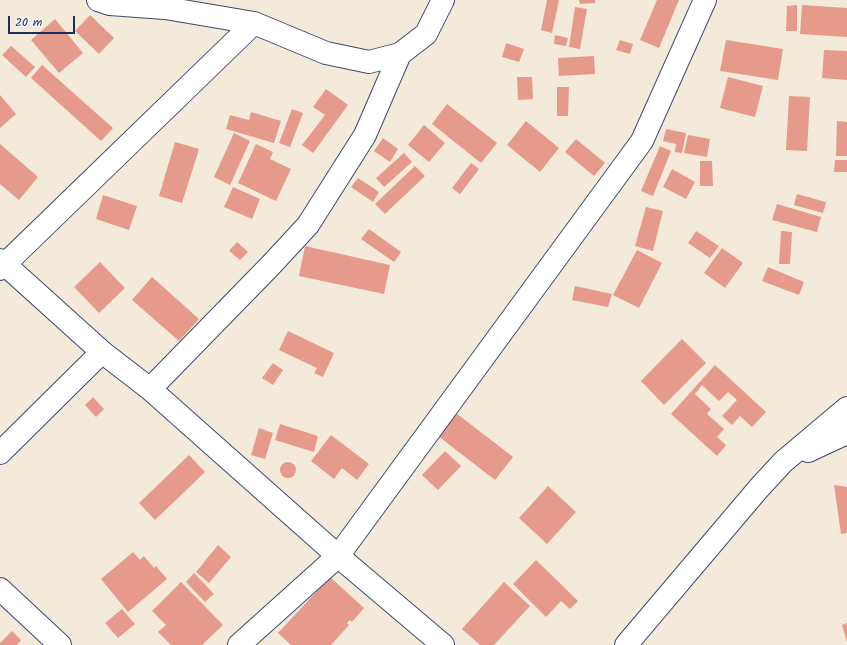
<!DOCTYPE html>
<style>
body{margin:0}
#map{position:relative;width:847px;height:645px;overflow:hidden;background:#f3ead9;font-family:Kalam,sans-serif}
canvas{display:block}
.scale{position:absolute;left:8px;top:16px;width:67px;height:18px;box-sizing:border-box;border:2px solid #1b2f5e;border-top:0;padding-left:5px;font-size:12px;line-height:14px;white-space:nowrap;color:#1b2f5e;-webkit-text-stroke:3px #f6f6f2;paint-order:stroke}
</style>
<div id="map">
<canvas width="847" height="645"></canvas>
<div class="scale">20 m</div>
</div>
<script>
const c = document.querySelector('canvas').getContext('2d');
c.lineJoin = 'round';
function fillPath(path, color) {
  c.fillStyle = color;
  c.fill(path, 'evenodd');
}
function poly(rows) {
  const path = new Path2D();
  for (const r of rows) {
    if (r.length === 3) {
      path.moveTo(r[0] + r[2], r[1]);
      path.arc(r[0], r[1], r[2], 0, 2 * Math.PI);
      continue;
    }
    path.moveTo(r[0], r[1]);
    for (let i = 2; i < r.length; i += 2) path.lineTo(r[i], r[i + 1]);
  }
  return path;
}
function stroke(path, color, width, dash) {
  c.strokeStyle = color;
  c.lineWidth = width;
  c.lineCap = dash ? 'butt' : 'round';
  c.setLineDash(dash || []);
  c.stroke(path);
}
fillPath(poly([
 [547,0,559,0,552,33,541,30],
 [579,0,595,0,595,3,580,4],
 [657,0,679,0,659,48,640,40],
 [797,5,797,31,786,31,787,6],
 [802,5,847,8,847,37,800,34],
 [575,7,587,9,580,49,569,47],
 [90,15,114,38,99,54,75,31],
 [55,19,83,53,59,73,31,40],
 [555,35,568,38,566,46,554,44],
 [620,40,633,44,630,54,616,50],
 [726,40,783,49,778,80,720,71],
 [506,43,524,49,519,62,502,57],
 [11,46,35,67,26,77,2,55],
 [824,50,847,51,847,80,822,78],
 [594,56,595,74,559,76,558,58],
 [42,65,113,128,101,141,31,78],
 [517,77,532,77,533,99,518,100],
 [728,77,763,86,755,117,720,108],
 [557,87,569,87,568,116,557,116],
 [326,89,348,105,313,153,302,145,325,115,313,107],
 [0,95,16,114,0,128],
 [789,96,810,97,807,151,786,150],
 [447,104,497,143,481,163,432,124],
 [292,109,303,113,290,147,279,143],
 [251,112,281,121,274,143,226,129,230,115,249,120],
 [526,121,559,148,540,172,507,145],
 [837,121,847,122,847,156,836,156],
 [424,125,445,143,429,162,408,145],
 [666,129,686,133,682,153,675,152,676,144,663,141],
 [234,133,250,141,230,185,214,177],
 [688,135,710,139,707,157,684,153],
 [383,138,398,149,390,162,374,151],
 [576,139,605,163,594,176,565,152],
 [175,142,199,149,182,203,159,196],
 [0,144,38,177,19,200,0,184],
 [256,144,273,152,270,159,291,169,276,201,238,183],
 [660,146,671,151,653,196,641,191],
 [404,153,412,162,384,187,376,178],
 [835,160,847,160,847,172,834,172],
 [700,161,712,161,713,186,700,186],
 [471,163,479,169,460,194,452,188],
 [415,166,425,176,385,214,375,204],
 [672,169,695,182,686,199,663,187],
 [358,178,379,192,373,202,351,187],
 [233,187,260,199,252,219,224,207],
 [797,194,826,202,823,213,794,205],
 [103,195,137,206,129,230,96,219],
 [777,204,821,217,817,232,772,220],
 [646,207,663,211,653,251,635,246],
 [369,229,401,252,394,262,361,239],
 [696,231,719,246,710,258,688,243],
 [781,231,792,232,790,264,779,264],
 [237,242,248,252,240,260,229,251],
 [305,246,390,265,384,294,299,276],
 [722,248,743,263,725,288,704,273],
 [637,250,662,263,639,308,613,295],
 [100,262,125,288,99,313,74,287],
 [768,267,804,282,799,295,762,281],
 [152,277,199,319,179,341,132,300],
 [575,286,612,294,608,307,572,300],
 [288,331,334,353,323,377,314,373,317,368,279,350],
 [682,339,706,363,664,405,641,381],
 [273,363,283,370,273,385,262,378],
 [715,365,766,412,752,427,740,416,732,425,722,416,737,400,728,392,719,401,702,385,695,394,711,409,707,414,724,429,717,437,726,445,717,456,671,414],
 [93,397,104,409,96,417,85,405],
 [456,413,513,457,495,480,438,436],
 [280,424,318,436,314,452,275,440],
 [259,428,273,433,265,459,251,455],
 [331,435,369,464,357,480,342,468,334,479,311,461],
 [445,451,461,466,438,490,422,475],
 [189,455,205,472,155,520,139,503],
 [288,470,8],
 [834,485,847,487,847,533,841,534],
 [548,486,576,512,547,544,519,518],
 [218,545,231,557,209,583,196,572],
 [133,552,140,560,144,556,154,568,156,566,167,579,128,612,101,579],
 [536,560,578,601,570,609,561,601,546,617,513,584],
 [194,573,214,594,205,602,186,582],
 [330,577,364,608,352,622,350,620,347,623,349,625,331,645,291,645,278,633],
 [181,582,223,625,202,645,171,645,158,632,166,625,152,611],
 [504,582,530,606,494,645,480,645,462,629],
 [122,609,135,624,118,638,105,623],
 [847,623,847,642,842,625],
 [12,631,21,640,17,645,0,645,0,643]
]), '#e59a8c');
const minor = poly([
 [98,0,110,4,165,8,254,23,326,53,369,62,400,54],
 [0,260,102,352,150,389,338,556,443,645],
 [0,269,254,23],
 [150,389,270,266,308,225,365,135,400,54,426,34,443,0],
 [808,451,847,433],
 [0,453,102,352],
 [0,589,60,645],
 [239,645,338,556,642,141,705,0],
 [626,645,759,488,783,462,847,408]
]);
stroke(minor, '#3b4b70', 24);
stroke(minor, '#fff', 22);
</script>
